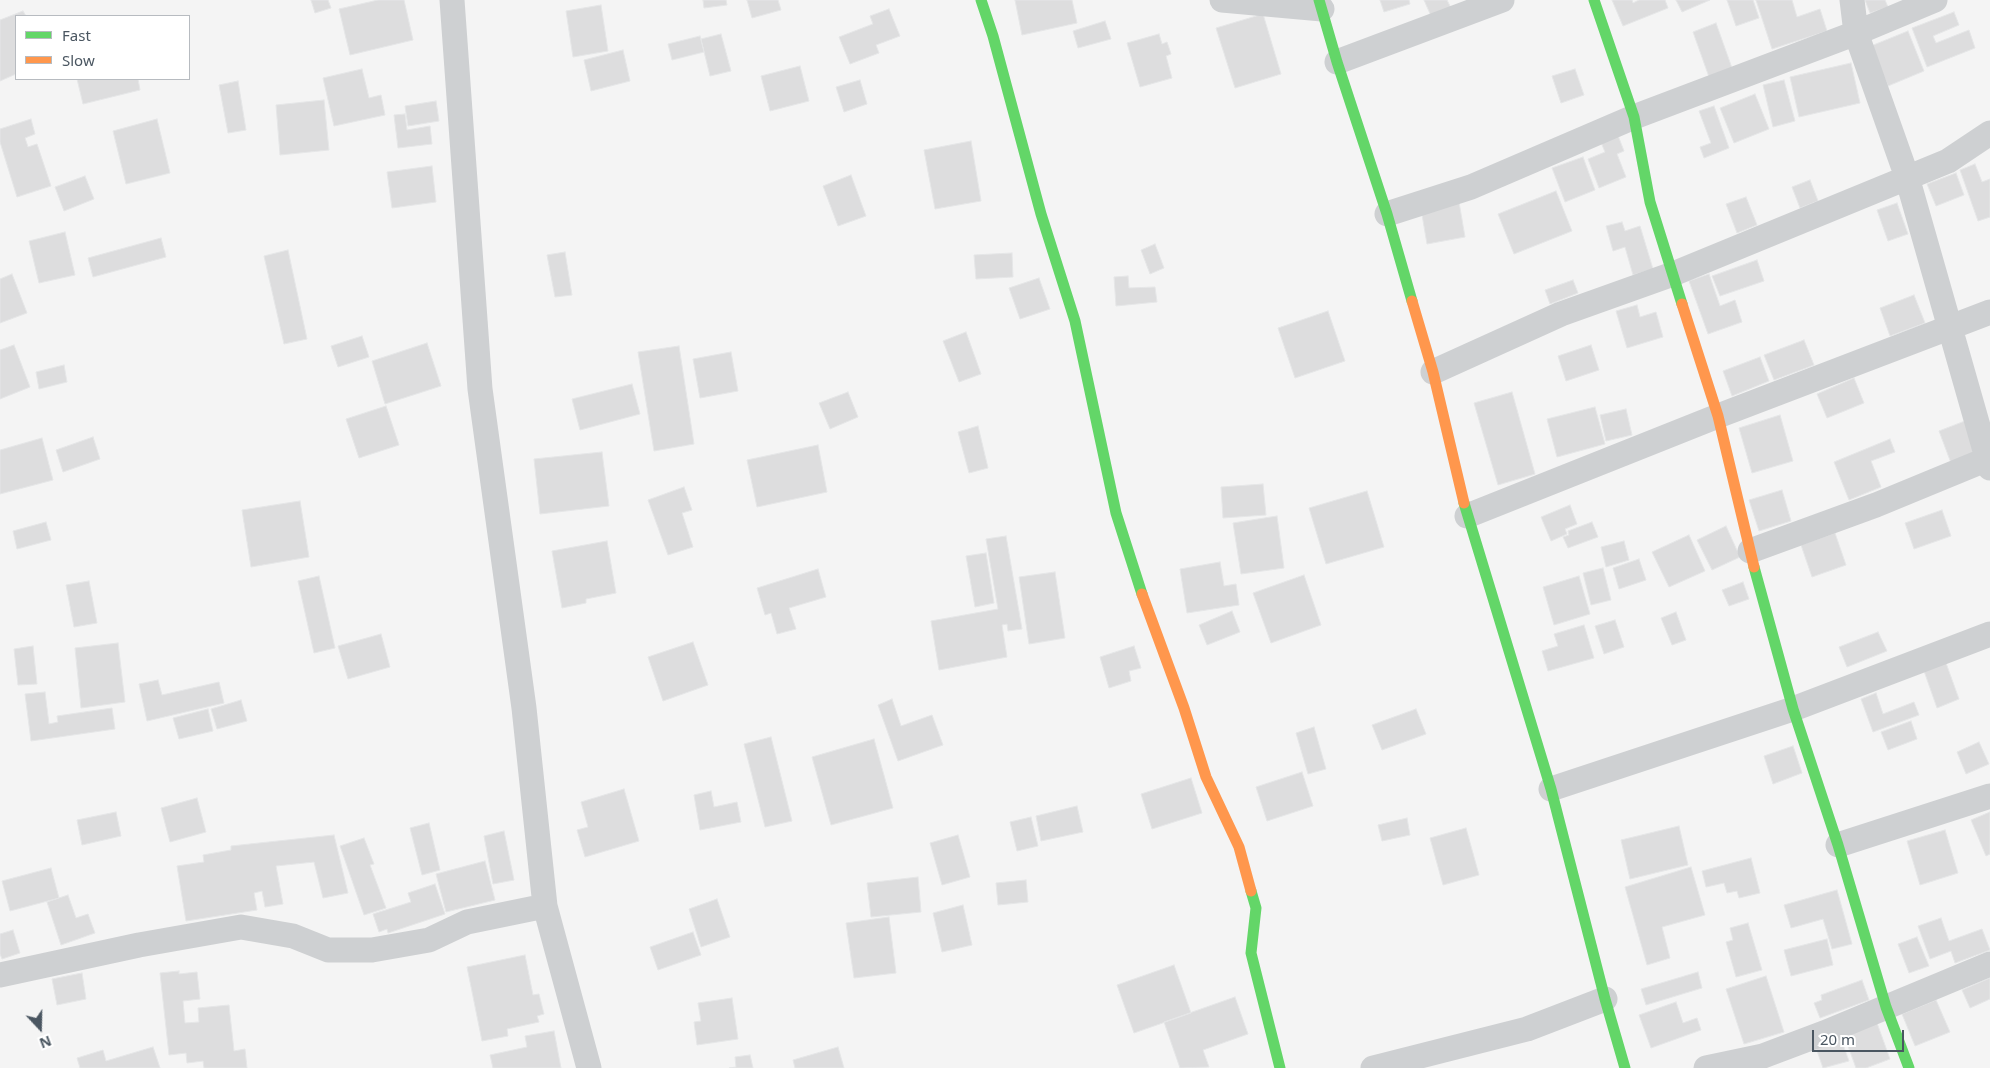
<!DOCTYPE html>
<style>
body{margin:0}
#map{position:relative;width:1990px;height:1068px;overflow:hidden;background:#f4f4f4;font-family:"Noto Sans",sans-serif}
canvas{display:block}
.legend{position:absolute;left:15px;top:15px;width:175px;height:65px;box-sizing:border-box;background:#fff;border:1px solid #b7bbc0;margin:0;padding:6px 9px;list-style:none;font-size:15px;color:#4a5661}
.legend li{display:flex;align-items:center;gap:10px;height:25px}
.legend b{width:25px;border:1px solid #b7bbc0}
.north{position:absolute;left:15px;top:1003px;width:50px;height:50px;-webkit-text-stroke:4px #fff;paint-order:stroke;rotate:159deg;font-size:14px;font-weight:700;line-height:20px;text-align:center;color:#4a5661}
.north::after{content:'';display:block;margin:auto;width:18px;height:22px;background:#4a5661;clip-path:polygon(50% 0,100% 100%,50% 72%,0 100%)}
.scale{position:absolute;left:1812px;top:1030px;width:92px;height:22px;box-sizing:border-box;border:2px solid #4a5661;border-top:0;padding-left:6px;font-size:15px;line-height:18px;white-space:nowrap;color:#4a5661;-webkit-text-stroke:4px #fff;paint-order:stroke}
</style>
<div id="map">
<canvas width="1990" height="1068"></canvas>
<ul class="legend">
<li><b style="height:6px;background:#63d668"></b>Fast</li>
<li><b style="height:6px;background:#ff974d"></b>Slow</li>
</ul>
<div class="north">N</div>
<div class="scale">20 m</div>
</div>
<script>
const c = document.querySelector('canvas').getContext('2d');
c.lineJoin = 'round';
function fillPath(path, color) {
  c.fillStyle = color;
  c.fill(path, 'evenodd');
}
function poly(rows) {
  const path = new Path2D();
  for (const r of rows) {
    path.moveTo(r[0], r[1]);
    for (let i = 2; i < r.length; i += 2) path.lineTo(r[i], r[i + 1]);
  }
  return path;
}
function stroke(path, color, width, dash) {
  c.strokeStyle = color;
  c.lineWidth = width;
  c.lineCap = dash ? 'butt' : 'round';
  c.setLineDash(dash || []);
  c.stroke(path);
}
const building = poly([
 [311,0,328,0,331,8,315,13,311,0],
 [378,0,404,0,413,40,350,55,339,9,378,0],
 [703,0,726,0,727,5,704,8,703,0],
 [747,0,778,0,781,10,752,18,747,0],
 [1015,0,1072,0,1077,23,1022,35,1015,0],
 [1380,0,1409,0,1410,4,1384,12,1380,0],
 [1424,0,1447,0,1451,8,1431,16,1424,0],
 [1612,0,1632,0,1633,3,1639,0,1665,0,1668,8,1623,26,1612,0],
 [1676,0,1710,0,1682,12,1676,0],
 [1727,0,1753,0,1759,18,1736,26,1727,0],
 [1756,0,1792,0,1797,17,1820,9,1827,31,1772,49,1756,0],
 [1865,0,1885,0,1888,7,1870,13,1865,0],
 [601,5,608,51,573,57,566,11,601,5],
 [889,9,900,36,876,45,879,53,850,64,839,37,873,24,870,16,889,9],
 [23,11,26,16,16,16,16,74,0,81,0,20,23,11],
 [1954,12,1959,25,1933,36,1936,43,1969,30,1975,48,1927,67,1912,28,1954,12],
 [1263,14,1281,74,1235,88,1216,28,1263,14],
 [1105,21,1111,39,1078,48,1073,31,1105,21],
 [1716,23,1732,68,1709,77,1693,32,1716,23],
 [1908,31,1924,71,1888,86,1871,46,1908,31],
 [721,34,731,71,710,76,701,39,721,34],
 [1159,34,1162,44,1167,42,1171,54,1166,56,1172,78,1140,87,1127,43,1159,34],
 [700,36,704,52,672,60,668,44,700,36],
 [623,50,630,81,591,91,584,60,623,50],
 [1851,63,1860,103,1799,117,1790,77,1851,63],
 [800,66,809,101,770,111,761,76,800,66],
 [362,69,369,98,381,95,385,115,334,126,323,78,362,69],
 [1575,69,1584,95,1561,103,1552,76,1575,69],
 [77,79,138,79,140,90,83,104,77,79],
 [860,80,867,104,844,112,836,87,860,80],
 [1784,80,1795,121,1773,127,1763,85,1784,80],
 [238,81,246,130,228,133,219,85,238,81],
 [1755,94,1769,129,1734,143,1720,108,1755,94],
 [324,100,329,150,280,155,276,105,324,100],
 [436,101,439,121,408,126,405,106,436,101],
 [1714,106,1729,148,1704,158,1700,147,1711,143,1699,111,1714,106],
 [405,114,407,130,430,126,432,144,398,148,394,115,405,114],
 [31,119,35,134,25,138,28,147,37,144,51,186,17,197,0,142,0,129,31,119],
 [157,119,170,173,126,184,113,131,157,119],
 [1617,133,1624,151,1617,154,1626,177,1599,188,1588,159,1605,152,1600,140,1617,133],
 [971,141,981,201,935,209,924,150,971,141],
 [1583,157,1595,190,1565,202,1552,168,1583,157],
 [1975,164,1982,182,1990,179,1990,217,1978,221,1960,170,1975,164],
 [432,166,436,202,392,208,387,172,432,166],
 [1956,173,1964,195,1936,206,1927,184,1956,173],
 [851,175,866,216,838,226,823,186,851,175],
 [85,176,94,199,64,211,55,187,85,176],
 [1810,180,1818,201,1800,208,1792,187,1810,180],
 [1556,191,1572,231,1514,254,1498,214,1556,191],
 [1746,197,1757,225,1737,233,1726,204,1746,197],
 [1459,202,1465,237,1427,244,1421,209,1459,202],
 [1897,203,1908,234,1888,241,1877,210,1897,203],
 [1622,222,1625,231,1640,226,1653,269,1633,275,1625,247,1613,251,1606,226,1622,222],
 [65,232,75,275,39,283,29,241,65,232],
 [161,238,166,257,93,277,88,258,161,238],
 [1155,244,1164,268,1150,274,1141,250,1155,244],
 [288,250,307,339,284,344,264,256,288,250],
 [565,252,572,295,555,297,547,255,565,252],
 [1012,253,1013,277,976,279,974,255,1012,253],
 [1757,260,1764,281,1720,296,1712,276,1757,260],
 [12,274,27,313,0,323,0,279,12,274],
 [1709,274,1720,306,1735,300,1742,322,1708,334,1689,281,1709,274],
 [1128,276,1129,288,1155,287,1157,302,1116,306,1114,277,1128,276],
 [1039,278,1050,309,1020,319,1009,288,1039,278],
 [1573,280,1578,293,1550,304,1545,290,1573,280],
 [1914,295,1925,323,1890,336,1880,308,1914,295],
 [1637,305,1640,317,1656,312,1663,337,1627,348,1616,311,1637,305],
 [1328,311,1345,361,1295,378,1278,328,1328,311],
 [966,332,981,374,959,382,943,341,966,332],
 [362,336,369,357,338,367,331,346,362,336],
 [1804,340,1814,365,1774,380,1764,355,1804,340],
 [427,343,441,386,385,404,372,361,427,343],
 [14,345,30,387,0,399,0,350,14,345],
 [1591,345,1599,370,1566,381,1558,356,1591,345],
 [679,346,694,444,654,451,638,352,679,346],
 [731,352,738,391,700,398,693,359,731,352],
 [1760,357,1769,381,1732,396,1723,371,1760,357],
 [64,365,67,382,39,389,36,372,64,365],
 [1854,378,1864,403,1827,418,1817,394,1854,378],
 [632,384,640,414,580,430,572,399,632,384],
 [848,392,858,417,830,429,819,403,848,392],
 [1512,392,1535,474,1498,485,1474,403,1512,392],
 [386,406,399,445,359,458,346,419,386,406],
 [1595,407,1605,444,1557,457,1547,419,1595,407],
 [1626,409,1632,435,1606,441,1600,415,1626,409],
 [1780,415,1793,461,1752,473,1739,428,1780,415],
 [1965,421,1976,453,1951,463,1939,431,1965,421],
 [978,426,988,468,969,473,958,432,978,426],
 [93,437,100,459,63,472,56,450,93,437],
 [42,438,53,480,0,494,0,450,42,438],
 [1890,439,1895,452,1871,461,1881,487,1849,500,1834,462,1890,439],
 [818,445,827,492,757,507,747,460,818,445],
 [602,452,609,506,540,514,534,459,602,452],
 [1263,484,1266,515,1223,518,1221,487,1263,484],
 [684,487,692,510,682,513,693,547,668,555,648,500,684,487],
 [1782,490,1791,521,1759,531,1749,500,1782,490],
 [1367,491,1384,547,1326,564,1309,508,1367,491],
 [300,501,309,557,251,567,242,510,300,501],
 [1570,505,1577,524,1565,529,1567,534,1551,541,1541,517,1570,505],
 [1942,510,1951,536,1914,549,1905,523,1942,510],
 [1277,516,1284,568,1241,574,1233,523,1277,516],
 [46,522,51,540,17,549,13,531,46,522],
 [1592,522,1598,537,1568,548,1563,537,1569,535,1568,531,1592,522],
 [1726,526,1740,557,1712,570,1697,540,1726,526],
 [1835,533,1846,565,1812,577,1801,545,1835,533],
 [1689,535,1705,571,1669,587,1652,552,1689,535],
 [1006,536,1022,629,1008,631,1007,624,1002,625,1007,657,939,670,931,621,998,609,986,539,1006,536],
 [607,541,616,593,586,599,586,603,562,608,552,551,607,541],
 [1624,541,1629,560,1606,567,1601,547,1624,541],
 [986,553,994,603,975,607,966,556,986,553],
 [1639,559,1646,580,1619,589,1613,568,1639,559],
 [1220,562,1224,586,1236,584,1239,605,1187,613,1180,569,1220,562],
 [1603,568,1611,600,1591,605,1583,573,1603,568],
 [818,569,826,597,789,608,796,629,777,634,771,613,765,615,757,588,818,569],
 [1055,572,1065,638,1029,644,1019,577,1055,572],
 [1304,575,1321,625,1271,643,1253,593,1304,575],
 [319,576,335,648,314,653,298,581,319,576],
 [1579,576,1590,614,1554,625,1543,587,1579,576],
 [89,581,97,623,74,627,66,585,89,581],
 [1743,582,1749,599,1729,606,1722,590,1743,582],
 [1232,611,1240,632,1207,645,1199,625,1232,611],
 [1676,612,1686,640,1672,645,1661,618,1676,612],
 [1615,620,1624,647,1604,654,1595,626,1615,620],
 [1584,625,1594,658,1548,671,1542,651,1558,646,1554,634,1584,625],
 [1878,632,1887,651,1847,667,1839,647,1878,632],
 [381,634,390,667,348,679,338,646,381,634],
 [693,642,708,685,663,701,648,657,693,642],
 [118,643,125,702,81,708,75,648,118,643],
 [33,646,37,684,18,685,14,649,33,646],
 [1134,646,1141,668,1129,671,1131,681,1109,688,1100,657,1134,646],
 [1946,663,1959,699,1937,708,1924,671,1946,663],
 [158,680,162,695,219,682,224,703,147,721,139,684,158,680],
 [45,692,49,724,58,722,57,716,112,708,115,729,31,741,25,694,45,692],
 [1876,693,1883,714,1914,702,1919,715,1873,732,1861,699,1876,693],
 [892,699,901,726,932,715,943,745,898,761,878,705,892,699],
 [241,700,247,721,217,729,211,709,241,700],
 [208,709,213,731,179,739,173,718,208,709],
 [1416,709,1426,734,1382,750,1372,725,1416,709],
 [1911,721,1917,739,1888,750,1881,732,1911,721],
 [1314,727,1326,769,1308,774,1296,733,1314,727],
 [771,737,792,821,765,827,744,744,771,737],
 [874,739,893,808,831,825,812,757,874,739],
 [1979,742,1989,764,1966,774,1957,752,1979,742],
 [1793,746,1802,773,1773,784,1764,756,1793,746],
 [1302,772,1313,806,1267,821,1256,787,1302,772],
 [1191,778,1202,813,1152,829,1141,794,1191,778],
 [624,789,639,841,585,857,577,830,588,827,581,802,624,789],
 [711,791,714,807,737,802,741,822,700,830,694,795,711,791],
 [197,798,206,832,170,842,161,808,197,798],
 [1077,806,1083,832,1041,841,1036,816,1077,806],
 [116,812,121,836,82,845,77,820,116,812],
 [1990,812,1990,854,1986,856,1971,820,1990,812],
 [1031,817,1038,846,1017,851,1010,822,1031,817],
 [1407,818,1410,835,1382,841,1378,825,1407,818],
 [429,823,440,870,422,875,410,828,429,823],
 [1679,826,1688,865,1630,879,1621,840,1679,826],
 [1466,828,1479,875,1443,885,1430,838,1466,828],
 [1945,830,1958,873,1920,885,1907,841,1945,830],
 [504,831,514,880,493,884,484,836,504,831],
 [334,835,348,893,323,898,314,862,276,866,283,904,265,907,262,891,254,893,257,910,186,921,177,866,204,862,203,855,231,850,231,846,334,835],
 [958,835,970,877,942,885,930,843,958,835],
 [364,838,374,864,370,865,386,908,364,915,340,846,364,838],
 [1751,858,1760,893,1739,898,1737,891,1727,893,1724,883,1706,887,1702,871,1751,858],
 [485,861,495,900,446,912,436,874,485,861],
 [1691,867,1705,915,1662,927,1670,958,1647,965,1625,887,1691,867],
 [51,868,59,898,10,911,2,881,51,868],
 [918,877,921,912,871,917,867,883,918,877],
 [1026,880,1028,902,998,905,996,883,1026,880],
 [435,884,445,914,388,933,387,929,379,932,373,914,411,902,408,893,435,884],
 [1837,890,1852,944,1832,949,1823,919,1791,928,1784,905,1837,890],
 [68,895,76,918,88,914,95,933,61,945,47,902,68,895],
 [717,899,730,937,701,947,689,909,717,899],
 [963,905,972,945,942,952,933,913,963,905],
 [889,917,896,973,854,978,846,923,889,917],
 [1941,918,1949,941,1982,929,1990,950,1955,963,1951,951,1930,959,1918,926,1941,918],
 [1748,923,1762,970,1736,977,1726,942,1733,940,1730,928,1748,923],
 [13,930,20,953,2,959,0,954,0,934,13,930],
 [693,932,701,955,658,970,650,947,693,932],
 [1917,937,1929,966,1909,973,1898,944,1917,937],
 [1827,939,1833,965,1791,976,1784,950,1827,939],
 [525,955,533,995,539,994,544,1014,537,1016,539,1022,507,1029,508,1036,482,1041,467,967,525,955],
 [1174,965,1191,1013,1134,1033,1117,985,1174,965],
 [179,971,179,974,197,972,200,999,183,1001,185,1023,199,1022,198,1008,229,1005,234,1051,245,1049,247,1068,204,1068,203,1061,187,1063,186,1053,169,1055,160,973,179,971],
 [1698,972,1702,988,1646,1005,1641,989,1698,972],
 [82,973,86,999,57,1005,52,979,82,973],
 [1766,976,1784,1032,1744,1044,1726,989,1766,976],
 [1990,978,1990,999,1970,1008,1962,990,1990,978],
 [1862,980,1869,1000,1820,1018,1814,1003,1822,1000,1821,995,1862,980],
 [1235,997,1248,1034,1203,1050,1209,1067,1180,1068,1164,1022,1235,997],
 [732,998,738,1039,697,1045,694,1022,701,1021,698,1003,732,998],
 [1936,1000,1950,1032,1915,1046,1902,1014,1936,1000],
 [1676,1002,1683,1023,1697,1018,1701,1030,1651,1048,1639,1015,1676,1002],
 [1877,1023,1890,1059,1866,1068,1856,1068,1844,1035,1877,1023],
 [554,1031,561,1068,493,1068,490,1055,527,1047,525,1036,554,1031],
 [1840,1036,1849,1061,1823,1068,1815,1045,1840,1036],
 [153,1047,160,1068,80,1068,77,1058,103,1050,106,1061,153,1047],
 [838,1047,844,1068,795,1068,793,1060,838,1047],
 [750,1055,753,1068,729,1068,736,1067,735,1057,750,1055]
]);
fillPath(building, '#ddddde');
stroke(building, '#e5e6e7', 1);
stroke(poly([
 [452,0,480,389,524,708,545,906,589,1068],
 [1222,0,1322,9],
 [1852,0,1856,33,1907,177,1990,468],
 [1337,62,1502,0],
 [1387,214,1471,187,1634,117,1856,33,1935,0],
 [1433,372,1561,314,1673,274,1948,161,1990,133],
 [1467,516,1718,416,1990,312],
 [1750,551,1876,505,1990,458],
 [1551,789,1793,709,1990,634],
 [1838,845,1990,796],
 [0,975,139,945,241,927,293,936,328,950,372,950,429,940,467,922,545,906],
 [1373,1068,1527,1029,1605,999],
 [1706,1068,1763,1056,1824,1033,1990,964]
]), '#ced0d2', 25);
stroke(poly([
 [981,0,993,36,1041,214,1075,321,1116,513,1142,594],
 [1319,0,1337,62,1387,214,1412,301],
 [1594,0,1634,117,1650,202,1682,304],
 [1464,503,1551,789,1605,999,1625,1068],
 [1754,567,1793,709,1838,845,1886,1007,1909,1068],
 [1251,891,1256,908,1251,953,1280,1068]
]), '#63d668', 11);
stroke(poly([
 [1412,301,1433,372,1464,503],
 [1682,304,1718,416,1754,567],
 [1142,594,1184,708,1206,777,1239,847,1251,891]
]), '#ff974d', 11);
</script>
